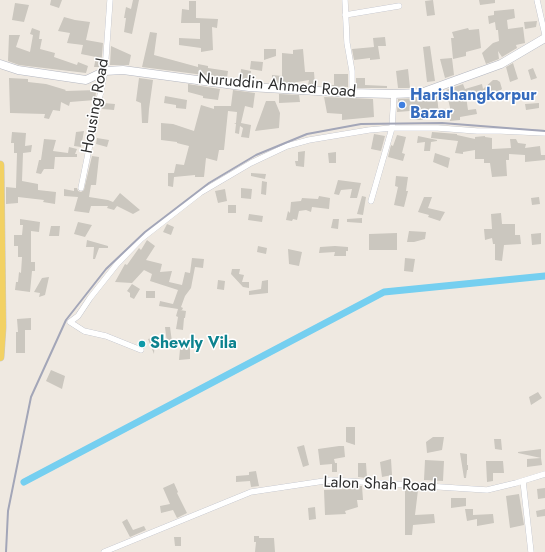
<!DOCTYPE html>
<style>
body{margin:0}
canvas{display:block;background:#efe9e1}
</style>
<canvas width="545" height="552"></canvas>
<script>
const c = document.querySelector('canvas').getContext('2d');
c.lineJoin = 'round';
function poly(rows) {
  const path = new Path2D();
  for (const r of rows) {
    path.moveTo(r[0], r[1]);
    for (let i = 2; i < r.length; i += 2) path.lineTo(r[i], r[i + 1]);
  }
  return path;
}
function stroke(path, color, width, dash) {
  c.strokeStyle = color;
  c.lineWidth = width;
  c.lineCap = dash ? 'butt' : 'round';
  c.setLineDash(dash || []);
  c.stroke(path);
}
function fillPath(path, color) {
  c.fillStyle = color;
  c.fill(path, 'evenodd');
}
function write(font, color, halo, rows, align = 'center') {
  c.font = font + ' Jost,sans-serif';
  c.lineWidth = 3;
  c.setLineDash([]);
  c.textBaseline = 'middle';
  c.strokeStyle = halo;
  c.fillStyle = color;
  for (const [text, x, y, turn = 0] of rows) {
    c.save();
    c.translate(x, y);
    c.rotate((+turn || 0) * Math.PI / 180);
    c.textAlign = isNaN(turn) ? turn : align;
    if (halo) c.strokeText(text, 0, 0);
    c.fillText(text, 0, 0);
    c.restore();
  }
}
stroke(poly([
 [24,482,384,292,545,276]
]), '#75cff0', 7);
fillPath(poly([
 [51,0,62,0,59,8,50,5],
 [133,0,139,0,132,34,124,32,126,18,124,18,126,7,131,9],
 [433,0,435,15,427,16,425,1],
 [479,0,495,0,495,3,480,5],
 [189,1,196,1,196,18,218,19,217,28,212,27,213,50,201,52,201,48,179,45,179,38,200,39,200,23,181,23,182,9,189,10],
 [15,3,29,5,24,22,12,20],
 [514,9,515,18,507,20,508,29,523,27,525,43,516,45,517,48,502,57,498,51,499,59,486,64,482,53,493,43,499,41,498,30,496,30,495,22,489,24,488,16,494,15,494,11],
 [64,17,75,20,90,22,86,40,103,43,101,67,94,67,96,57,81,54,83,45,67,43,70,33,58,31],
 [537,21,536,27,525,29,524,22],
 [32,28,40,31,39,39,42,39,40,49,55,53,54,57,77,65,78,62,88,66,86,73,19,65,8,61,9,35,20,35,16,47,30,52,33,35,30,34],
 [468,28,469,30,479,29,481,48,466,52,466,56,453,59,451,38,454,38,452,32],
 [150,32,157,33,154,55,198,67,198,64,208,66,208,68,228,71,227,78,142,67],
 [385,37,386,46,378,46,380,59,370,60,370,58,354,60,352,49,374,47,373,38],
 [111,46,131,55,129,65,110,65],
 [430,46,435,81,427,82,423,47],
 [264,49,276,49,276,56,264,60],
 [303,49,305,72,314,72,315,85,308,85,309,80,286,84,272,83,272,75,282,76,282,53,293,54,293,50],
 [452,58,454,75,445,78,440,59],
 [251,61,263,62,262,71,250,69],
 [513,63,518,79,510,82,506,67],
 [533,68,537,78,531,80,528,70],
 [241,69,251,71,250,82,240,80],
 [408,69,410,88,398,88,396,71],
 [334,74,348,74,348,87,325,86,325,85,334,85],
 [9,78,28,79,28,82,46,84,66,90,65,91,97,90,96,92,95,100,70,102,69,106,61,102,60,111,53,110,49,119,44,118,45,114,10,113],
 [139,78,153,80,149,109,148,123,142,123,141,103,136,101],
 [356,78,365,78,365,85,387,86,387,88,356,88],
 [493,80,497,80,500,82,502,89,498,92,494,93,483,90,486,98,477,99,476,94,466,96,468,110,476,109,477,114,460,117,460,120,450,121,449,112,451,112,446,90,463,84,465,89,482,84,483,89],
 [188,84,220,89,218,100,203,98,203,96,188,92],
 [233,90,255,93,253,108,245,106,241,123,251,125,249,138,241,137,243,128,240,126,239,134,235,133,236,124,234,123,236,123,237,112,228,111,224,150,219,150,217,161,206,158,204,177,195,177,195,175,174,177,173,187,168,186,168,173,174,173,176,164,184,165,189,146,177,143,177,142,161,140,161,123,173,124,194,131,201,105,214,109,214,106,231,106],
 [279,94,299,95,300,102,279,103],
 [437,95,439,116,423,115,423,120,410,120,410,111,397,112,398,99,421,98],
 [165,96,187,100,186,109,176,108,176,105,164,103],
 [324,97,373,99,374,117,342,120,342,114,327,113],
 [266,101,275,101,280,113,279,128,255,131],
 [103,103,115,104,114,110,102,109],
 [539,103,539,108,526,110,525,104],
 [84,131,81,147,74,146,76,132],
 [12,132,26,133,25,146,32,145,31,152,23,153,22,181,38,184,38,190,56,192,55,204,43,202,44,200,18,197,18,203,6,204,6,187,16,188,17,153,14,153,14,143,11,143],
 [432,132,457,134,457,135,475,139,475,137,485,136,485,137,492,138,492,149,511,148,510,139,516,139,518,143,526,144,525,148,540,146,541,155,545,155,545,160,525,162,525,155,509,154,509,160,506,160,507,176,492,177,490,163,484,163,484,159,475,159,475,150,463,152,463,154,455,153,458,141,431,138],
 [374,134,385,136,381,151,371,149],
 [397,135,406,137,402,153,405,154,403,161,388,157,391,145,393,146],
 [418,136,437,140,437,141,431,142,430,151,424,151,425,142,417,143],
 [97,138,109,140,107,147,96,144],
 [44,139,56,140,53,151,68,153,69,147,77,149,75,154,77,154,77,157,55,157,54,169,44,169,41,174,36,173,39,160,41,160],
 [305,151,304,167,296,166,295,161,298,161,298,152],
 [336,152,336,163,329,163,328,153],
 [435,153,450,158,448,168,433,162],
 [92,156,99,157,96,185,91,185,89,197,108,200,113,202,120,193,140,210,133,214,117,206,114,210,107,208,108,206,91,206,89,213,74,211,78,197,64,196,64,189,74,191,74,188,77,188,78,191,81,192,84,190],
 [251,173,266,174,265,179,251,176],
 [396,176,408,177,406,191,408,191,404,207,394,205,398,187,395,186],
 [338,180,361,183,357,198,350,198,352,189,341,190,339,195,334,194],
 [262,181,267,182,266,195,261,194],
 [241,188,252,189,251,199,241,198],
 [225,189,227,201,218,203,215,191],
 [319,196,330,198,329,209,312,207,311,212,306,210,299,211,297,220,293,219,292,221,286,220,288,211,290,213,291,202,301,201,302,198,318,199],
 [362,196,366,197,363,215,357,214],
 [424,197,432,197,428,208,445,212,440,221,428,217,429,215,418,212],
 [539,197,540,204,532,205,531,198],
 [228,205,236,205,236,213,228,213],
 [501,213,502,224,515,224,515,235,520,235,521,244,504,245,502,261,495,260,495,244,493,244,492,238,485,240,484,229,492,229,491,214],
 [249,214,263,216,262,222,248,220],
 [362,218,362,223,347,222,347,219],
 [20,219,40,222,39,232,31,231,31,262,35,262,35,271,32,271,30,292,15,290,16,282,18,282,19,272,21,273,22,257,18,257,18,246,14,246,14,235,22,235,23,225,20,225],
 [333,219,339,219,338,229,331,228],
 [78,222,92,225,85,237,74,234],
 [167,224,174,227,171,235,163,232],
 [51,226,60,226,59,236,49,236],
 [409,231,426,232,425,239,414,242,407,242],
 [397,233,397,250,369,250,369,234],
 [541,233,541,244,532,245,531,234],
 [87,240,108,246,108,248,99,248,95,259,93,259,94,247,86,247],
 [147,240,155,246,146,260,162,264,160,272,172,271,169,282,182,285,185,272,190,273,192,258,204,259,203,268,195,267,191,288,185,296,181,307,183,308,182,310,180,310,186,311,185,318,184,318,183,330,176,329,178,317,176,316,178,309,159,306,160,301,173,304,178,290,150,281,152,274,144,270,132,283,115,282,125,264,127,265,139,248,141,250],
 [258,246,267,248,266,254,257,252],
 [335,246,348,247,348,251,346,251,346,256,334,256,335,252,319,253,320,247],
 [288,249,302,252,299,266,289,264],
 [405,258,415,259,413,272,404,271],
 [232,269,240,269,239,274,244,275,242,282,249,282,249,288,243,287,231,274],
 [49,277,45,295,39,297,40,293,34,292,42,278],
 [218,280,225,281,224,290,217,289],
 [268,280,268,293,249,295,249,291,261,289,262,281],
 [132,284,140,289,134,299,130,297,130,293,127,291],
 [146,291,155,291,155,298,146,298],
 [31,318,31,330,25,330,25,353,16,353,16,332,18,332,17,319],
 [165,327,170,327,172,342,167,343],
 [155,337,154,354,148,339],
 [190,347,190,359,179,360,180,349],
 [51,370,65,376,62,389,46,381],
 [538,392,542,398,531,405,529,397],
 [346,427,355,427,355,445,346,442],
 [433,437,444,437,442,450,427,453,426,442],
 [494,439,501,439,502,450,495,449],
 [304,445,309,465,303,467,297,447],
 [339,446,344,446,345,457,334,459,335,463,337,463,337,472,332,472,332,464,320,465,318,449],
 [541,449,541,458,518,453,518,452],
 [460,453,467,454,467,465,468,465,468,470,467,470,466,478,464,478],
 [541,458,542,465,527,467,527,459],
 [391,459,392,475,382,477,380,462],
 [425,460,444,461,443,481,424,480],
 [486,461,503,461,504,473,493,473,493,481,487,482],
 [358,463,366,463,367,478,358,477],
 [256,471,259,486,251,487,250,481,236,482,236,476,249,475,249,472],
 [174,483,178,492,177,493,187,513,177,518,173,510,161,513,160,506,170,504,163,488],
 [352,486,362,486,363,500,357,500,358,507,345,511,346,514,325,515,324,490,352,489],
 [545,488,545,498,538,499,537,489],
 [405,489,418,490,415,515,434,514,435,523,413,525,412,535,405,535],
 [519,494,524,525,510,528,506,496],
 [451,498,466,498,466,506,451,508],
 [315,507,316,519,309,520,308,508],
 [465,509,473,509,473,515,493,514,494,523,477,526,477,519,467,521],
 [545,509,545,516,537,517,536,511],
 [127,519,133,530,144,526,146,530,130,537,122,522],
 [254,536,259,536,259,538,274,538,275,552,255,552,256,542,254,542],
 [174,537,181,537,181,546,175,546]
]), '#cbc7bf');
const minor = poly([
 [345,0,347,43,352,71,352,93],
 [537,0,545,35],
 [345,15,399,6],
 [81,188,105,71,110,0],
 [371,201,392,128,394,94],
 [141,350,106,336,84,331,70,322,78,316,90,298,117,264,141,239,200,193,251,163,287,146,309,140,369,130,392,128,438,128,477,131,501,131,545,133],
 [523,481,531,552],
 [104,552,251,492,331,480,487,490,516,483,545,474]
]);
const secondary = poly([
 [0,64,18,70,86,80,105,71,123,70,249,87,352,93,392,94,421,93,501,64,545,38]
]);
const primary = poly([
 [0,165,2,327,0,357]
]);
stroke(minor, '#b4b7c1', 6);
stroke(secondary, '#b4b7c1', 9);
stroke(primary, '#c9c9c9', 9);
stroke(minor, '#fff', 5.5);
stroke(secondary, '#fff', 8);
stroke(primary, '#f2d163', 8);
stroke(poly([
 [6,552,8,511,31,397,66,320,106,269,145,232,209,183,256,155,307,134,361,124,442,123,545,131]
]), '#a3a6b8', 2);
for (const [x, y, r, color] of [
 [402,105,4,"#3f7fe0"],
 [142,344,4,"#0f9aa8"]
]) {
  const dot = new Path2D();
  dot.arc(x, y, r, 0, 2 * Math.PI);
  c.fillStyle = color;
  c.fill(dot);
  stroke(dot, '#fff', 1.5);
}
write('16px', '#2e2e2e', '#fff', [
 ["Nuruddin Ahmed Road",277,86,5],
 ["Housing Road",96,106,-80],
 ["Lalon Shah Road",380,485,2]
]);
write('bold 16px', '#366cbe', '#fff', [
 ["Harishangkorpur",410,96],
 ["Bazar",410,114]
], 'left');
write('bold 16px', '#0d838f', '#fff', [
 ["Shewly Vila",150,344]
], 'left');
</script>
